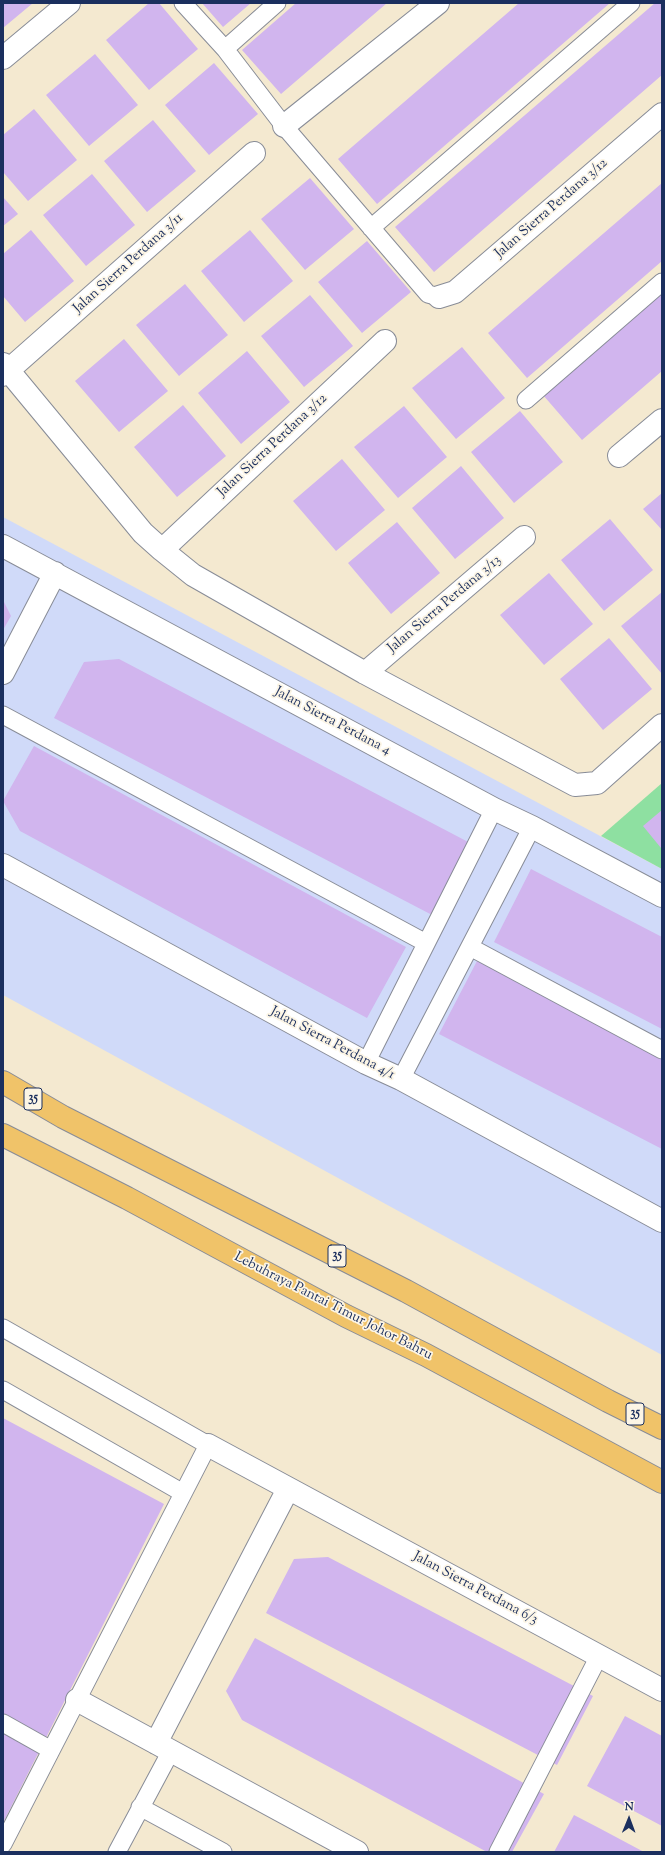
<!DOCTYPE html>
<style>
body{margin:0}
#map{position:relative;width:665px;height:1855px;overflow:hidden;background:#f4e9d0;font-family:"Sorts Mill Goudy",serif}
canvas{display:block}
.frame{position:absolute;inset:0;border:4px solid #1b2f5e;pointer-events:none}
.north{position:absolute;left:609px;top:1799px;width:40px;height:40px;-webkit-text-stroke:3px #fcf5e5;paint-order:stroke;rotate:1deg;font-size:11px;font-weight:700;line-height:16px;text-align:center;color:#1b2f5e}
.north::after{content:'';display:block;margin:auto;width:14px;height:18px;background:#1b2f5e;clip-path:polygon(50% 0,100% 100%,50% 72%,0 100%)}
</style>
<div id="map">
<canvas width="665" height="1855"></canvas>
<div class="frame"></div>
<div class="north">N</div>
</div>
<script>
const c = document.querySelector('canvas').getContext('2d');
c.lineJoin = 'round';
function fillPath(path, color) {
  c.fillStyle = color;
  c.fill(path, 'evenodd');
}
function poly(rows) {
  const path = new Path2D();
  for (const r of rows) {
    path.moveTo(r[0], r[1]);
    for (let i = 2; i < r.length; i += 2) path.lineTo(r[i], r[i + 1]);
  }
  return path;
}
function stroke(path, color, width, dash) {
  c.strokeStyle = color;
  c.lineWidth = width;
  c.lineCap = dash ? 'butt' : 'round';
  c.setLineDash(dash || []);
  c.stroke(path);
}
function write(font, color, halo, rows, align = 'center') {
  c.font = font + ' "Sorts Mill Goudy",serif';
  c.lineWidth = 3.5;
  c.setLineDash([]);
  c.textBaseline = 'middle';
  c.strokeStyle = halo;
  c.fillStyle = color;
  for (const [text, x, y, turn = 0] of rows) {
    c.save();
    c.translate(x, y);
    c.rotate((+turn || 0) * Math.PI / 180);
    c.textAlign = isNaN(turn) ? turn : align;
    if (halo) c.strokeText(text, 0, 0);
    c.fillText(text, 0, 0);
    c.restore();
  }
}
fillPath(poly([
 [3,517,662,869,662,1355,3,995]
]), '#d0daf9');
fillPath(poly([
 [662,783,662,869,601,836]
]), '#8ee0a1');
fillPath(poly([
 [3,3,33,3,3,28],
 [149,3,159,3,198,49,149,90,106,40],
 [202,3,251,3,223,27],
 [296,3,387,3,281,94,242,50],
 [519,3,610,3,377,204,338,159],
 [655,3,662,3,662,75,434,272,395,227],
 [95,54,138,105,89,146,46,95],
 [214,63,258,114,209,155,165,105],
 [34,109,77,160,28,201,3,172,3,135],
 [153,120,196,171,147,212,104,161],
 [92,174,135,225,86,266,43,215],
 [310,178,354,229,305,270,261,219],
 [662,183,662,261,527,378,488,333],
 [3,197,18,214,3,226],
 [31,230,74,281,25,322,3,296,3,254],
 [250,230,293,281,244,322,201,271],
 [367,241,411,292,362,333,318,282],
 [185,284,228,335,179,376,136,325],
 [662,292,662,371,582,440,543,395],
 [310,295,353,346,304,387,261,336],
 [124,339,168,391,119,432,75,381],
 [462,347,505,398,456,439,412,388],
 [247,351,290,402,241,444,198,393],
 [183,405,226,456,177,497,134,447],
 [404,406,447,457,398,498,354,447],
 [520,411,563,462,514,503,471,452],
 [342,459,385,510,336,551,293,501],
 [461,466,504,518,455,559,412,508],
 [662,493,662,530,643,509],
 [610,519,653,570,604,611,561,560],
 [397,522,440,573,391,614,348,563],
 [549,573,593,624,544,665,500,615],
 [662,592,662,674,621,626],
 [3,600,11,616,3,630],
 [609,638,652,689,603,730,560,679],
 [119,659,472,844,434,916,54,718,84,662],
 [34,746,406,947,367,1018,20,831,3,801],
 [662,810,662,847,661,848,643,826],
 [531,869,662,937,662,1029,494,942],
 [477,961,662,1057,662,1149,439,1034],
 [3,1418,164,1504,3,1823],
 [328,1557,593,1696,557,1765,266,1613,294,1559],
 [255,1638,544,1794,512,1852,487,1852,242,1720,226,1691],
 [625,1716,662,1736,662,1826,587,1786],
 [574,1815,599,1828,644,1852,554,1852]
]), '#d1b5ee');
const service = poly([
 [183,3,225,49,284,126,428,294,439,297],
 [225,49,277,3],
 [371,228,631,3],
 [526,400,662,282],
 [3,715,426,943],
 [470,947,662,1050],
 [366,1063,494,809],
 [401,1079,532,827],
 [3,1328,208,1445,3,1844],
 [3,1390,183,1493],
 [3,1723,51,1750],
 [140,1807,223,1852],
 [117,1852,171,1751],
 [498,1852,599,1656]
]);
const minor = poly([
 [3,58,69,3],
 [284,126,438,3],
 [439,297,455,292,662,114],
 [3,364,143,533,162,550,193,575,365,673,575,785,597,783,662,725],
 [3,375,254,153],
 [619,456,662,420],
 [3,546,494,809,532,827,662,896],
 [162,550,385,341],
 [3,673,55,573],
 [365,673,524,537],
 [3,865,366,1063,401,1079,662,1221],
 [208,1445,662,1690],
 [77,1700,357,1852],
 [156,1743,288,1489]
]);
const trunk = poly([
 [3,1082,63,1117,406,1291,608,1401,662,1428],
 [3,1135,127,1198,346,1316,426,1355,662,1482]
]);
stroke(service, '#888c97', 19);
stroke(minor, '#888c97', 24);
stroke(trunk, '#888c97', 24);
stroke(service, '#fff', 17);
stroke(minor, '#fff', 22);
stroke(trunk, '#f0c369', 22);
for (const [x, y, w] of [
 [33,1099,18],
 [337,1256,18],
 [635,1414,18]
]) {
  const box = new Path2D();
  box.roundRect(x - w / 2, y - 11, w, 22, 3);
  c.fillStyle = '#fcf5e5';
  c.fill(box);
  stroke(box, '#1b2f5e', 1);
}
write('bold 13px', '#1b2f5e', null, [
 ["35",33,1099],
 ["35",337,1256],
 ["35",635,1414]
]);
write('14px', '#1b2f5e', '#fcf5e5', [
 ["Jalan Sierra Perdana 3/12",552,209,-41],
 ["Jalan Sierra Perdana 3/11",129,264,-42],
 ["Jalan Sierra Perdana 3/12",273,446,-43],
 ["Jalan Sierra Perdana 3/13",445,605,-40],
 ["Jalan Sierra Perdana 4",332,722,28],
 ["Jalan Sierra Perdana 4/1",332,1044,28],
 ["Lebuhraya Pantai Timur Johor Bahru",333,1307,27],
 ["Jalan Sierra Perdana 6/3",475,1589,28]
]);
</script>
